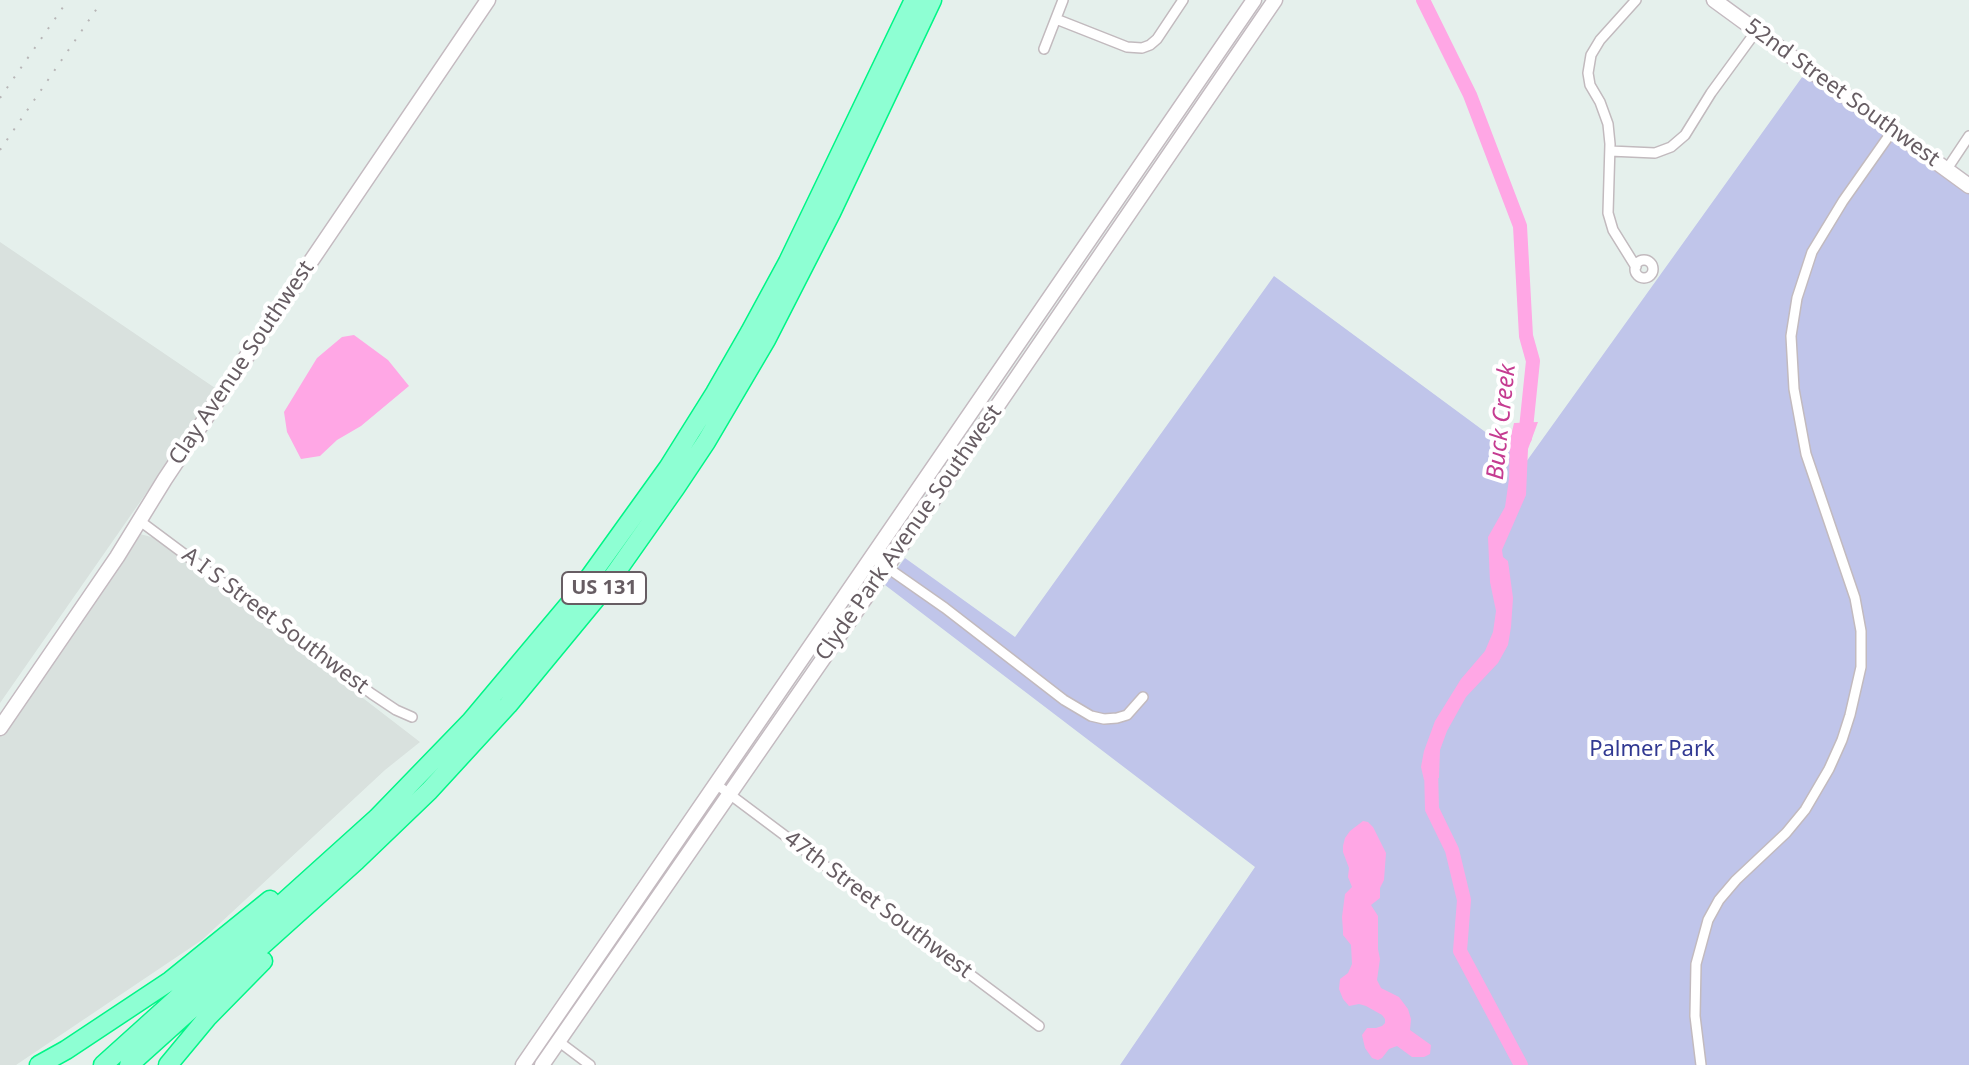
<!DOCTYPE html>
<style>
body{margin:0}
canvas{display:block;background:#e5f0ec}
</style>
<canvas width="1969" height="1065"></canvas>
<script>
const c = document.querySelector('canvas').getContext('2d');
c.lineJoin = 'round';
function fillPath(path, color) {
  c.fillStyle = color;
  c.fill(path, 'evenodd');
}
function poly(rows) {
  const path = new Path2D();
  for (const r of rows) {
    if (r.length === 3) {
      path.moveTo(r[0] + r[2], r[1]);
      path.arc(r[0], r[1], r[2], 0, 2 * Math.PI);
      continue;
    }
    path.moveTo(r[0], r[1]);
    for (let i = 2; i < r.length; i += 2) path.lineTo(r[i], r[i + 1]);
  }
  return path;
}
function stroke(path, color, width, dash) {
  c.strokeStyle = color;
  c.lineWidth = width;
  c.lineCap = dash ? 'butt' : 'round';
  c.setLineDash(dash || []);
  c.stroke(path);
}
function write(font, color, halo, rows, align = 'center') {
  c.font = font + ' "Noto Sans",sans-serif';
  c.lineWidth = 8;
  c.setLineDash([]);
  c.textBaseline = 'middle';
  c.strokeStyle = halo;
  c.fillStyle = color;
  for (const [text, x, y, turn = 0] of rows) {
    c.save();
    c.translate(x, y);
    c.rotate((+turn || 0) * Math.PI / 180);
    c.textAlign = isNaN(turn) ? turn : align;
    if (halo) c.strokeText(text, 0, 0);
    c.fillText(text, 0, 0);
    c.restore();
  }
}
fillPath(poly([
 [0,242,218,390,0,703],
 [140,534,155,538,420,742,385,770,202,940,16,1065,0,1065,0,736]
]), '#d9e1de');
fillPath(poly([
 [1805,73,1969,193,1969,1065,1120,1065,1255,867,885,585,905,558,1015,637,1274,276,1526,462]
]), '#c0c5ea');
fillPath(poly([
 [354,335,388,360,409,386,361,426,337,440,320,456,301,459,287,432,284,412,317,358,342,337],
 [1538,422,1528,449,1526,495,1502,550,1503,557,1508,561,1513,598,1511,627,1508,645,1498,663,1466,697,1447,731,1440,750,1439,778,1424,780,1421,767,1424,751,1435,721,1461,679,1485,651,1493,632,1496,611,1490,582,1488,537,1505,507,1509,479,1510,440,1514,423],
 [1363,821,1368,822,1373,827,1386,853,1384,880,1380,888,1380,898,1371,905,1378,916,1378,949,1380,959,1377,980,1381,988,1399,997,1408,1009,1411,1019,1410,1030,1431,1045,1430,1054,1424,1057,1412,1057,1397,1046,1389,1049,1382,1058,1378,1060,1372,1058,1365,1048,1362,1035,1367,1028,1376,1028,1382,1026,1385,1023,1385,1019,1382,1015,1366,1006,1359,1004,1349,1006,1343,999,1339,989,1340,979,1348,973,1352,964,1351,945,1343,935,1343,931,1342,917,1345,894,1352,887,1348,877,1349,868,1343,852,1343,846,1345,838,1350,831]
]), '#ffa7e5');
stroke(poly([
 [1423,0,1470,95,1520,226,1526,336,1533,361,1525,438],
 [1432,762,1431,767,1432,809,1452,850,1464,900,1460,951,1521,1065]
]), '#ffa7e5', 14);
const street = poly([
 [1636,0,1600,40,1591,55,1588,73,1590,85,1600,102,1608,124,1610,144,1608,213,1613,230,1636,267],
 [1056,19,1127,47,1142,48,1150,45,1157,39,1183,0],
 [1044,49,1063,0],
 [1610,151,1655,153,1671,147,1685,135,1711,93,1757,30],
 [1947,169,1969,136],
 [1644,269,9],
 [140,521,372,694,396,710,412,717],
 [872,557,945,608,1064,700,1091,716,1104,719,1117,718,1127,715,1143,697],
 [716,784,1039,1026],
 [558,1041,590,1065],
 [1701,1065,1695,1016,1696,964,1708,920,1719,900,1736,880,1786,833,1805,810,1829,769,1842,740,1850,715,1861,667,1861,631,1855,598,1806,454,1794,389,1791,336,1797,298,1812,252,1843,201,1893,130]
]);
const secondary = poly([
 [1714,0,1969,186],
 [0,728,117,557,165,479,265,329,488,0],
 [523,1065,1254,0],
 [542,1065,933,500,1275,0]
]);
const highway = poly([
 [39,1065,66,1050,170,981,270,900],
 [103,1065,377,818,471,721,576,596,668,468,715,393,750,332,788,262,914,0],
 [129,1065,356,861,429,791,508,705,607,585,676,487,706,442,766,340,831,213,932,0],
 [168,1065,207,1018,263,961]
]);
stroke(street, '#c2babe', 12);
stroke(secondary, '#c4bac0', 17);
stroke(highway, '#00f687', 21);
stroke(street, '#fff', 9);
stroke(secondary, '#fff', 14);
stroke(highway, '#8effd3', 18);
stroke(poly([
 [0,98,68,0],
 [0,150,100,4]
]), '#b8b6b7', 2, [2, 10]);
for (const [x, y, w] of [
 [604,588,84]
]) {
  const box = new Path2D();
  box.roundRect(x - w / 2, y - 16, w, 32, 6);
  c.fillStyle = '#fff';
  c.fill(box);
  stroke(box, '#675d63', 2);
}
write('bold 20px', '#675d63', null, [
 ["US 131",604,588]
]);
write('22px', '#675d63', '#fff', [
 ["52nd Street Southwest",1842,93,36],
 ["Clay Avenue Southwest",242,363,-56],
 ["Clyde Park Avenue Southwest",909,533,-55],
 ["A I S Street Southwest",275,621,37],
 ["47th Street Southwest",878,905,37]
]);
write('22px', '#313992', '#fff', [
 ["Palmer Park",1652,750]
]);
write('italic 24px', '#c53c91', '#fff', [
 ["Buck Creek",1502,422,-84]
]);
</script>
